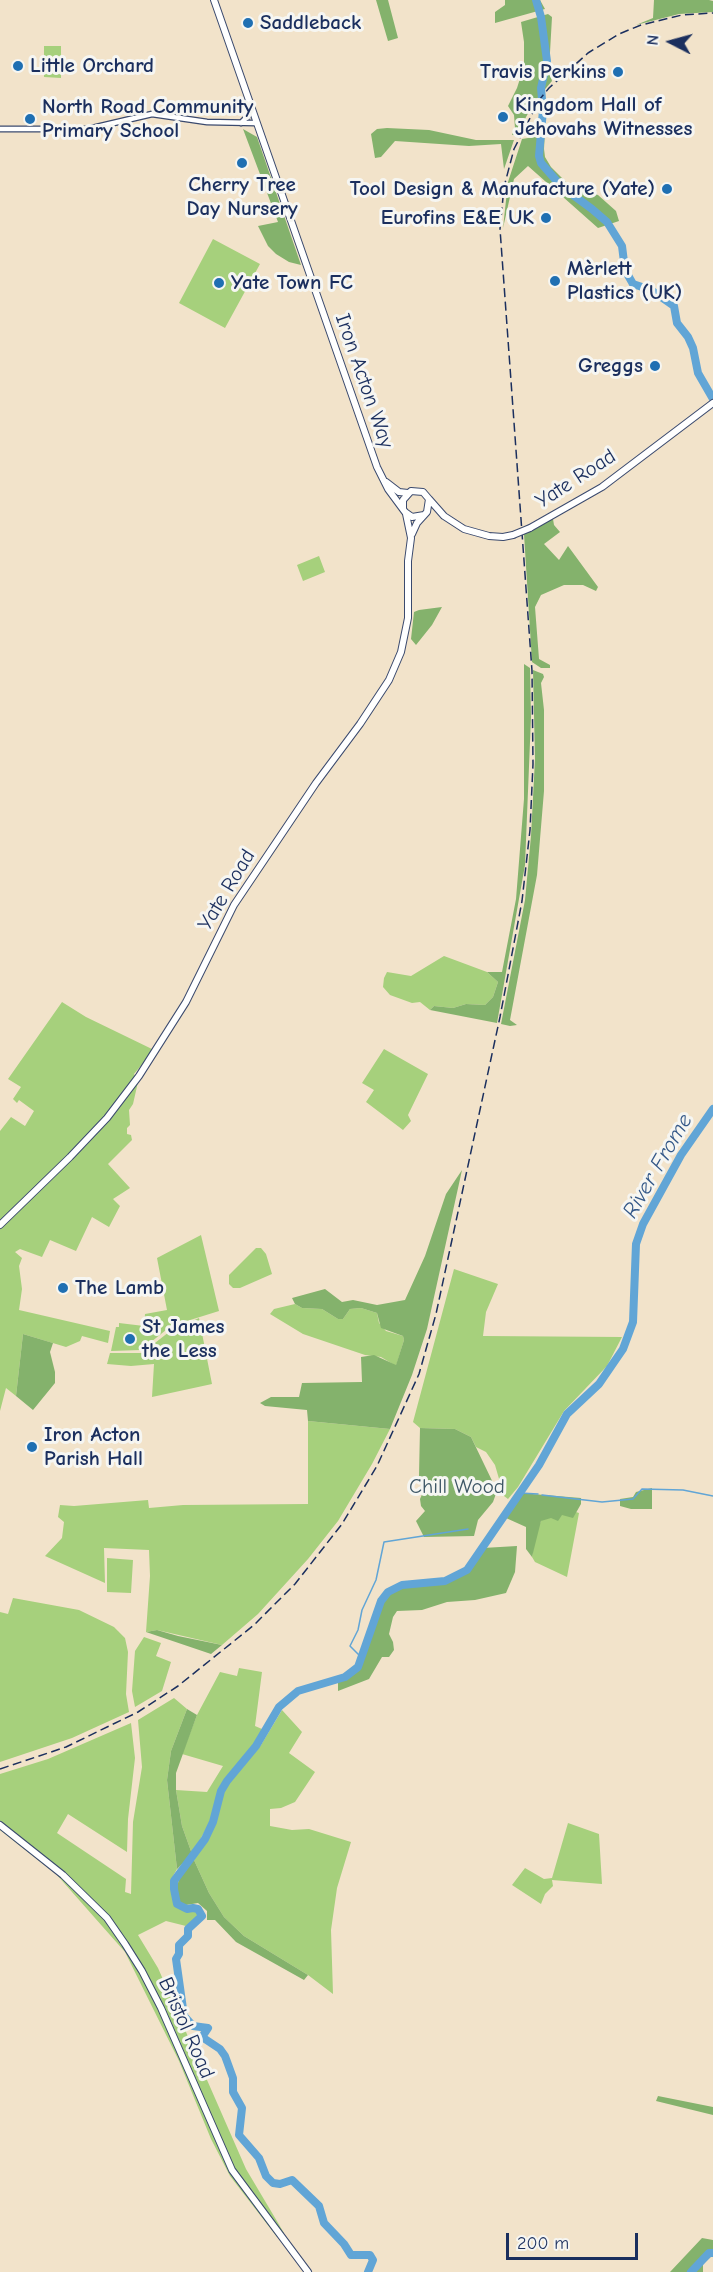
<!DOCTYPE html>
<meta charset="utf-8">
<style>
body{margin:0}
#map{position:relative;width:713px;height:2272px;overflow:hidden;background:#f2e3ca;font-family:"Comic Neue",sans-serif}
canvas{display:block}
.north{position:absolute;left:641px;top:12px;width:60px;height:60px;-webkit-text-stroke:4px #f6f6f2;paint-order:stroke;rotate:276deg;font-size:16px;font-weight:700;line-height:24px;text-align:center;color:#1b2f5e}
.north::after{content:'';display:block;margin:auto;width:21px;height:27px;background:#1b2f5e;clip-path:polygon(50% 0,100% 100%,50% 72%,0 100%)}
.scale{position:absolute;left:506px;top:2233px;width:132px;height:27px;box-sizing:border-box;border:3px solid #1b2f5e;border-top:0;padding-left:8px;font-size:18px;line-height:21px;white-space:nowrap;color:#1b2f5e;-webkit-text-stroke:4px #f6f6f2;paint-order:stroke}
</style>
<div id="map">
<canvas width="713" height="2272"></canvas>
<div class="north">N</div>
<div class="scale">200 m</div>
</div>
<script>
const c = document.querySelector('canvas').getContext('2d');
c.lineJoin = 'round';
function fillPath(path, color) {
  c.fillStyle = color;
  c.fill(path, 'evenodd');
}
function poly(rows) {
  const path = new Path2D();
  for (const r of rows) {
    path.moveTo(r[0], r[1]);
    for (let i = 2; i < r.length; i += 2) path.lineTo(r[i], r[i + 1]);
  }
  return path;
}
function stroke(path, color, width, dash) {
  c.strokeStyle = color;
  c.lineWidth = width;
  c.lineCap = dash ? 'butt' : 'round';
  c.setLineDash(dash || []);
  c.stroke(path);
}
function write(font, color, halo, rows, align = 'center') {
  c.font = font + ' "Comic Neue",sans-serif';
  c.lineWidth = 6;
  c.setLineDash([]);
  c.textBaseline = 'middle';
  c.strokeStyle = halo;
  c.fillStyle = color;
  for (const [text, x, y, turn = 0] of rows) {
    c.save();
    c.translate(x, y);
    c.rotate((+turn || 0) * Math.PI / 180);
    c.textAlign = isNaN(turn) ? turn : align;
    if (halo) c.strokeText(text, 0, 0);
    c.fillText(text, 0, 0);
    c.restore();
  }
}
fillPath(poly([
 [44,46,61,46,61,78,44,77],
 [213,239,260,264,225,328,179,303],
 [319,556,325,572,303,581,297,565],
 [444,956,487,972,498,982,493,997,485,1005,466,1004,453,1008,434,1006,430,1010,420,1002,412,1003,390,995,383,987,384,978,387,972,411,976],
 [62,1002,86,1017,154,1050,134,1074,138,1082,133,1104,129,1110,130,1125,127,1128,127,1134,131,1135,132,1140,108,1164,130,1188,113,1199,120,1206,109,1227,92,1217,76,1251,50,1240,42,1257,20,1249,15,1252,22,1258,19,1266,22,1289,19,1310,110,1331,108,1343,82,1336,80,1341,66,1347,23,1334,16,1396,6,1388,0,1411,0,1131,11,1117,25,1126,34,1111,19,1100,17,1103,13,1099,21,1087,8,1079],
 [384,1049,428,1074,408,1115,411,1121,403,1130,366,1102,374,1090,362,1083],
 [201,1235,219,1311,171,1326,141,1350,111,1351,116,1327,119,1327,119,1323,144,1326,145,1314,167,1310,157,1258],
 [256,1248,261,1248,266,1254,272,1274,240,1288,233,1288,229,1284,229,1275],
 [454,1269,498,1284,486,1312,483,1336,622,1337,607,1366,564,1411,518,1487,508,1499,504,1496,495,1465,486,1452,476,1447,471,1437,455,1429,420,1428,413,1422],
 [295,1304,302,1308,322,1309,338,1319,343,1319,350,1309,361,1308,377,1313,379,1323,386,1331,403,1336,404,1340,396,1366,381,1357,365,1355,303,1334,270,1314,274,1309],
 [199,1318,212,1384,152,1397,154,1364,131,1366,107,1364,110,1353,142,1353,169,1332],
 [308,1421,390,1429,372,1464,338,1521,308,1559,258,1614,222,1645,157,1630,146,1632,150,1576,149,1550,104,1548,105,1583,45,1556,62,1538,64,1522,58,1517,60,1505,74,1506,148,1500,149,1508,183,1505,308,1504],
 [573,1511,579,1513,567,1577,535,1562,532,1557,536,1532,542,1519],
 [107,1558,133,1560,131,1593,107,1592],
 [13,1598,79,1610,114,1627,125,1638,128,1652,126,1694,129,1712,72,1738,0,1762,0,1612,8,1614],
 [144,1637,161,1643,156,1656,171,1662,162,1691,135,1707,132,1691,135,1651],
 [239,1668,262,1672,255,1726,262,1729,255,1745,225,1780,219,1790,211,1820,192,1854,182,1826,176,1790,207,1792,223,1766,182,1754,197,1715,220,1672,237,1676],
 [174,1698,187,1709,171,1751,167,1780,177,1869,173,1876,171,1888,174,1904,184,1911,198,1912,197,1918,186,1926,166,1921,138,1935,158,1968,246,2169,284,2233,277,2237,230,2176,211,2139,179,2061,125,1952,57,1875,0,1830,0,1774,48,1759,131,1723,135,1758,128,1819,127,1852,68,1814,57,1833,126,1879,125,1892,131,1894,133,1822,142,1767,138,1720],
 [282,1710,302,1732,289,1753,315,1772,295,1802,281,1808,270,1809,270,1826,292,1830,309,1829,351,1842,337,1888,331,1930,333,1994,308,1975,244,1936,224,1917,209,1893,194,1860,213,1827,223,1794,229,1782,261,1745],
 [568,1823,599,1834,602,1884,552,1880,553,1886,545,1894,541,1904,512,1885,525,1868,544,1879,552,1878]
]), '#a6d07c');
fillPath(poly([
 [376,0,388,0,398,38,388,41],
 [505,0,540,0,545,9,495,23,495,12,505,5],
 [654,0,709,0,713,1,713,12,679,14,636,25,653,18],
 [548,14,552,17,549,70,552,81,535,101,516,135,512,135,515,128,514,115,508,106,517,88,524,66,524,42,521,22],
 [387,128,429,130,476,140,514,140,504,169,501,144,469,146,395,141,381,157,375,158,371,134,377,129],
 [243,129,257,137,301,265,289,262,276,254,268,246,258,226,278,222],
 [545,130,544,149,545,157,551,167,570,186,598,195,616,211,619,221,598,228,528,166,514,179,503,228,508,182,522,139,528,138],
 [553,519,554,525,560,532,544,544,559,560,568,546,598,587,596,591,583,585,564,585,541,595,535,607,539,659,550,665,550,668,541,668,532,662,524,534],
 [442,607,432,625,416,645,411,639,414,612,419,610],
 [524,664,530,668,531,717,525,865,497,1023,430,1010,434,1006,453,1008,466,1004,485,1005,493,997,498,982,487,972,502,972,516,899,524,799],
 [533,670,543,674,544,677,541,683,544,710,544,791,537,875,510,1020,517,1025,510,1026,501,1024,525,900,531,836,535,759],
 [462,1170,427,1329,412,1375,390,1429,308,1421,307,1410,265,1406,260,1403,271,1397,299,1397,302,1383,362,1382,361,1357,374,1355,396,1365,404,1340,403,1336,381,1328,377,1313,361,1308,350,1309,343,1319,338,1319,322,1309,302,1308,295,1304,292,1298,325,1289,342,1302,353,1300,377,1305,405,1300,425,1256,446,1194],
 [23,1334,53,1343,50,1352,55,1372,55,1383,33,1410,16,1396],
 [420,1428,455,1429,471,1437,497,1491,493,1502,478,1520,474,1536,424,1537,416,1521,425,1511,421,1506,420,1499,424,1490,419,1476],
 [652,1488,652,1509,631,1509,620,1506,620,1499,633,1497,636,1492],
 [520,1493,581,1498,581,1504,573,1518,562,1515,558,1521,551,1518,541,1521,532,1557,526,1549,526,1527,506,1518,506,1514],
 [517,1546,515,1572,506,1593,475,1600,447,1602,422,1610,397,1611,393,1617,389,1634,393,1642,394,1650,389,1657,382,1657,369,1679,338,1691,338,1680,345,1677,362,1658,370,1631,388,1592,402,1585,445,1581,467,1570,483,1548],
 [157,1630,178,1636,222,1645,211,1654,146,1632],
 [187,1709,197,1715,176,1773,176,1790,182,1826,192,1854,177,1869,167,1780,171,1751],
 [194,1860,209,1893,224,1917,244,1936,308,1975,304,1980,236,1942,215,1920,207,1920,207,1911,198,1903,186,1905,179,1902,176,1891,180,1875],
 [658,2096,713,2107,713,2115,656,2101],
 [702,2238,713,2240,713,2255,703,2264,703,2272,670,2272]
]), '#84b26c');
stroke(poly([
 [520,1493,538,1494],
 [542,1495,602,1502,633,1499,642,1489,683,1490,713,1496],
 [362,1658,350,1646,358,1630,362,1610,376,1580,384,1542,468,1529]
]), '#61a5d6', 1.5);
stroke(poly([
 [536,0,541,17,547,61,541,88,543,110,539,156,541,163,562,187,592,209,607,222,622,246,625,270,633,284,651,290,674,306,677,323,688,337,693,348,698,373,713,399],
 [368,2272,373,2260,370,2255,351,2255,344,2244,324,2223,319,2206,292,2180,280,2184,273,2183,266,2176,259,2158,239,2135,242,2108,233,2092,233,2078,225,2056,220,2049,202,2037,208,2028,193,2026,184,2016,176,1959,179,1954,179,1945,188,1936,188,1929,202,1916,198,1909,193,1908,187,1909,177,1904,174,1889,174,1881,205,1839,213,1822,221,1791,227,1781,256,1746,279,1707,298,1691,345,1677,358,1667,381,1601,388,1592,402,1585,445,1581,467,1570,539,1465,567,1414,599,1384,623,1349,633,1322,636,1244,643,1224,681,1155,713,1109],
 [691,2272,709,2253,713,2253]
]), '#61a5d6', 8);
const minor = poly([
 [241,123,247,117,251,108],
 [0,129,88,129,152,114,207,122,256,123]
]);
const major = poly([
 [214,0,377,467,388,489,405,512,412,517,424,515],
 [386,482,399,492,408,493],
 [429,499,444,516,464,529,489,536,503,537,513,535],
 [403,508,403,500,411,491,423,492,429,499,427,512,417,523,412,534],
 [530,528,602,487,713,403],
 [0,1225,70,1157,107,1118,139,1076,186,1002,234,905,316,783,360,724,389,680,401,652,408,618,408,561,411,538,406,514],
 [0,1825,63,1875,107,1918,125,1944,142,1971,161,2008,232,2170,308,2272]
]);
stroke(minor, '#3b4a6e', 7);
stroke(major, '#3b4a6e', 8);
stroke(minor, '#fff', 4.5);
stroke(major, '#fff', 6);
stroke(poly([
 [0,1769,66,1747,138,1712,178,1686,254,1625,295,1584,342,1524,377,1466,419,1374,436,1314,500,1017,522,901,530,830,533,764,532,671,500,229,504,187,514,149,540,99,549,88,588,53,619,34,641,25,682,15,713,13]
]), '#1b2f5e', 1.5, [9, 4.5]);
const majorBridge = poly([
 [513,535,530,528]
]);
stroke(majorBridge, '#3b4a6e', 8, []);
stroke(majorBridge, '#fff', 6);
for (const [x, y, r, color] of [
 [248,23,6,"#1f6fb2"],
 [18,66,6,"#1f6fb2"],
 [618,72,6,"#1f6fb2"],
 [503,117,6,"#1f6fb2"],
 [30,119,6,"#1f6fb2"],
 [242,163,6,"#1f6fb2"],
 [667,189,6,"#1f6fb2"],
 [546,218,6,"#1f6fb2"],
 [555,281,6,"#1f6fb2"],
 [219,283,6,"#1f6fb2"],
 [655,366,6,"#1f6fb2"],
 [63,1288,6,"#1f6fb2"],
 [130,1339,6,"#1f6fb2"],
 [32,1447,6,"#1f6fb2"]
]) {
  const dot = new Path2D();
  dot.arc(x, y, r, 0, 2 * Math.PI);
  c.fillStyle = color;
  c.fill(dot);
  stroke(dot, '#f6f6f2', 2);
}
write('bold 21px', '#1b2f5e', '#f6f6f2', [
 ["Saddleback",260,23],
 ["Little Orchard",30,66],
 ["Travis Perkins",606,72,"right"],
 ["Kingdom Hall of",515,105],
 ["Jehovahs Witnesses",515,129],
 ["North Road Community",42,107],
 ["Primary School",42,131],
 ["Cherry Tree",242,185,"center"],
 ["Day Nursery",242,209,"center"],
 ["Tool Design & Manufacture (Yate)",655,189,"right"],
 ["Eurofins E&E UK",534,218,"right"],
 ["Mèrlett",567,269],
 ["Plastics (UK)",567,293],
 ["Yate Town FC",231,283],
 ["Greggs",643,366,"right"],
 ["The Lamb",75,1288],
 ["St James",142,1327],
 ["the Less",142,1351],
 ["Iron Acton",44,1435],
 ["Parish Hall",44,1459]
], 'left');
write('21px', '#1b2f5e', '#f6f6f2', [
 ["Iron Acton Way",364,381,71],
 ["Yate Road",576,479,-33],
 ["Yate Road",227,890,-59],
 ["Bristol Road",186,2028,66]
]);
write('21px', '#3e5766', '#f6f6f2', [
 ["Chill Wood",457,1487]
]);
write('italic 22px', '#345888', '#f6f6f2', [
 ["River Frome",658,1166,-60]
]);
</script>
